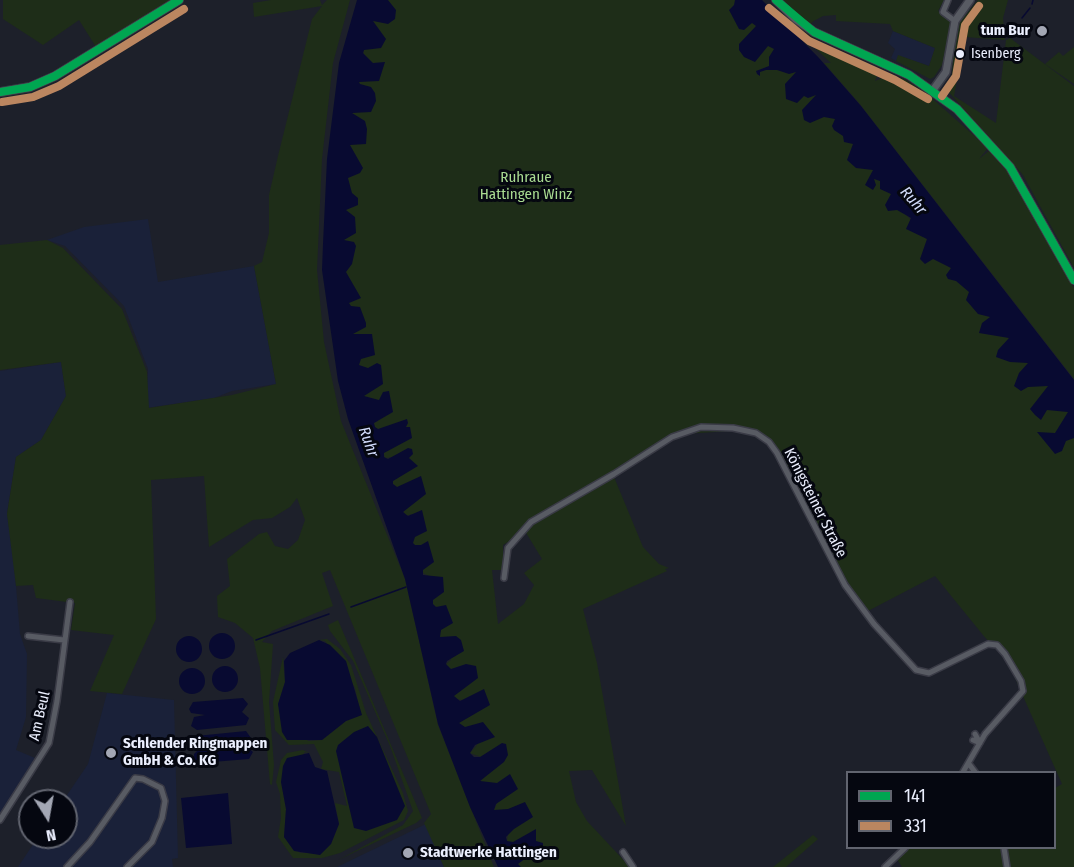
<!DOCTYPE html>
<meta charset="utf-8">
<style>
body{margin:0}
#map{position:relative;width:1074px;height:867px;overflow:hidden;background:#1d202a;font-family:"Fira Sans Condensed",sans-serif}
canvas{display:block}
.legend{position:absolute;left:846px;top:771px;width:210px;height:78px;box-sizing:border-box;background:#050710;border:2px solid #61646f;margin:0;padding:8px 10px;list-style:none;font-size:18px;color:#ebeffe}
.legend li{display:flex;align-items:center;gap:12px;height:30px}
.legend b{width:30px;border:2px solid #61646f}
.north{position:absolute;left:18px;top:789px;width:60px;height:60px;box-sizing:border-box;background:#050710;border:2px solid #61646f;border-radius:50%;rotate:169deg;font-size:16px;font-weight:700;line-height:24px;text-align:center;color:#ebeffe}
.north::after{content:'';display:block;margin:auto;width:21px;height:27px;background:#a3a7b4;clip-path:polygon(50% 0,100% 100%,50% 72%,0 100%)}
</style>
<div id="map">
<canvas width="1074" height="867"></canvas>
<ul class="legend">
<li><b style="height:8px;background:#00a651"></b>141</li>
<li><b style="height:8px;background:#bb8660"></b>331</li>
</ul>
<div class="north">N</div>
</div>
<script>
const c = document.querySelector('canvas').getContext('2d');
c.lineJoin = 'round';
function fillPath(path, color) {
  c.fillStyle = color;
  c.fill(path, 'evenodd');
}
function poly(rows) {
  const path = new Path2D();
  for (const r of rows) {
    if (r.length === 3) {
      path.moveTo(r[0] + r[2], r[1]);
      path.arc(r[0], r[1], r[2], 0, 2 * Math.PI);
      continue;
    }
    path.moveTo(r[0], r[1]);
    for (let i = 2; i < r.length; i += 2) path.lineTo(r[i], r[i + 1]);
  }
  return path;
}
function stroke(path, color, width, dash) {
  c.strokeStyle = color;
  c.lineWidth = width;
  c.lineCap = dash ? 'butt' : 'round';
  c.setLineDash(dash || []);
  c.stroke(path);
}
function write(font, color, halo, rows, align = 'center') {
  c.font = font + ' "Fira Sans Condensed",sans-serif';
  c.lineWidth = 6;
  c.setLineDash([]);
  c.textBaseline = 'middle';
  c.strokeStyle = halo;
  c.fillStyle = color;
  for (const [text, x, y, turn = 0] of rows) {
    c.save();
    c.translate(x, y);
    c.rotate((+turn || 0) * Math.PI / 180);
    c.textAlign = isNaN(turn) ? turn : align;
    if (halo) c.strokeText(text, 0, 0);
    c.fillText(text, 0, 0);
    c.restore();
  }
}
fillPath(poly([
 [893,31,935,48,929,66,899,56,896,61,891,58,895,49,888,43],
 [148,219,158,282,254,266,276,384,232,391,214,398,146,408,148,369,124,306,65,246,47,240,84,227],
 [61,362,66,396,41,440,16,457,7,513,14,562,20,634,27,654,26,717,16,750,35,758,0,816,0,371],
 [107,693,174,700,178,858,172,859,173,867,18,867,38,837,66,837,66,801,63,801,88,764],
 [426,824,444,867,337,867]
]), '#1a2139');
fillPath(poly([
 [3,0,174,0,96,47,79,20,43,45,3,19],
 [271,0,320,0,322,5,327,0,350,0,333,63,322,159,317,270,324,342,341,421,405,579,438,725,494,867,444,867,424,823,431,814,330,570,322,573,333,606,272,631,262,642,273,644,269,702,274,765,272,785,270,784,260,668,253,638,235,623,218,617,217,596,230,586,227,559,259,534,267,532,275,546,288,549,298,540,305,520,297,498,290,507,272,518,253,520,209,547,204,476,151,480,156,619,122,694,90,691,114,635,71,630,75,603,36,598,33,585,16,586,7,514,16,457,41,440,66,396,61,362,0,370,0,245,47,240,63,248,122,309,147,372,149,408,232,395,276,384,254,266,262,262,269,233,269,195,278,156,312,19,322,6,254,17,253,3],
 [387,0,738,0,830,112,904,212,1069,411,1074,422,1074,867,1008,867,1005,848,1054,848,1055,788,1062,784,1003,651,991,644,983,635,935,576,866,612,856,600,769,442,749,430,682,434,614,477,643,547,659,564,669,568,665,569,667,571,583,609,597,663,626,826,592,770,569,771,576,802,587,821,630,867,520,867,518,864,507,841,508,835,494,810,497,803,490,783,480,782,487,774,481,757,470,753,477,745,471,727,465,728,459,723,467,716,462,700,455,699,453,696,460,690,446,664,451,660,439,634,441,630,437,607,433,605,429,576,423,573,420,545,415,546,413,543,412,514,405,516,397,487,393,484,393,481,399,477,392,457,385,458,378,429,374,427,374,423,378,421,364,396,352,334,338,193,364,50,373,21,377,21],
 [525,531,542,559,524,573,534,585,524,604,498,624,492,570,503,570,503,545],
 [781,0,944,0,938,11,951,21,942,65,934,77,930,79,896,61,898,55,929,66,935,48,893,31,890,24,836,21,836,15,823,16,812,22,810,27],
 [978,0,1008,0,1003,18,1005,40,965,37,954,96,996,123,1006,40,1010,38,1074,86,1074,268,1023,175,947,90,952,74,954,42,960,22],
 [801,30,824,45,873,66,877,76,875,81,880,79,883,72,906,80,927,94,988,148,979,159,990,150,1006,168,1074,288,1074,379,859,103,824,63,831,63,803,37],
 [1074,47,1074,84,1045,64,1059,52,1063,56],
 [338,620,422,818,416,823,338,860,403,825,413,811,390,746,353,661,330,631,328,625],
 [327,639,340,649,351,665,366,713,403,793,408,811,404,820,340,853,322,858,293,858,278,837,281,818,280,794,276,782,281,760,287,753,303,750,309,753,305,752,281,782,286,809,284,837,300,853,309,853,331,844,339,824,335,803,347,806,339,772,321,769,323,762,314,744,289,745,275,730,273,702,283,657,285,682,278,705,308,741,322,740,346,721,361,715,355,688,325,641,319,640],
 [813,835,818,839,786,867,773,867],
 [908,848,1002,848,1005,867,902,867,897,859]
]), '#1e2d18');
fillPath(poly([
 [357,0,388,0,396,10,395,19,388,24,373,21,386,39,381,48,364,50,363,53,373,63,385,62,379,81,359,82,360,84,371,87,375,93,376,101,371,112,352,113,365,121,367,129,366,144,350,145,363,168,360,173,348,178,352,193,358,198,358,205,346,210,355,217,356,233,344,240,354,242,356,246,352,264,346,272,361,298,349,303,351,306,360,307,366,323,366,327,353,334,372,334,375,355,361,359,359,365,368,368,377,363,381,365,383,384,364,396,379,400,383,392,389,391,393,412,374,423,375,427,378,429,407,419,408,423,406,427,410,427,412,438,384,453,384,457,388,459,408,448,412,449,413,454,409,458,418,466,393,481,393,484,397,487,421,476,426,494,403,512,408,516,422,510,427,531,415,537,413,543,415,545,421,545,428,541,434,562,423,570,423,575,443,577,444,592,433,600,433,604,436,607,446,605,453,623,441,630,440,637,456,636,461,640,464,651,447,661,446,664,451,669,466,664,476,666,478,678,454,696,460,701,484,689,490,705,459,723,465,727,483,722,495,737,475,745,470,753,474,757,480,757,502,743,506,744,508,755,504,762,480,781,497,783,510,774,518,789,496,804,494,810,508,809,525,802,533,817,514,829,506,837,507,841,513,842,536,829,536,841,543,843,543,846,531,849,526,858,518,864,521,867,498,867,470,807,438,724,405,579,348,419,338,381,322,270,323,244,327,159,339,63],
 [735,0,762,0,819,58,861,106,1074,380,1074,438,1066,441,1062,451,1055,454,1037,432,1055,433,1068,412,1047,410,1041,420,1035,415,1030,409,1048,386,1028,387,1021,391,1014,386,1019,373,1028,363,1010,362,996,357,998,350,1009,338,979,333,982,323,990,317,978,314,966,300,969,292,956,281,948,279,946,275,951,268,933,259,925,264,920,259,927,239,906,229,911,218,897,210,888,211,885,205,891,194,880,189,880,181,874,179,876,185,873,190,865,185,873,170,856,168,847,160,853,144,844,142,843,136,834,130,832,126,835,119,824,117,810,123,804,120,802,110,816,95,808,98,804,96,797,103,786,99,785,84,796,72,789,74,777,70,766,70,760,72,760,76,757,74,756,71,769,66,769,57,774,49,768,46,755,62,744,57,739,50,739,44,756,26,752,23,744,30,739,29,729,10,734,5],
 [222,646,13],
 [189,649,13],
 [319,640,330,645,346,661,362,715,346,721,322,740,287,740,282,732,278,704,285,682,284,661,290,653],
 [225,679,13],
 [192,681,13],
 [243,698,248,704,242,712,249,718,246,725,197,730,191,726,194,717,205,715,191,713,189,709,193,702],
 [368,726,377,737,405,806,397,820,366,831,354,828,336,751,338,745,354,732],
 [246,731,251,738,245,745,253,752,249,759,200,763,194,759,194,754,199,749,192,742,196,736],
 [309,753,315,767,327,771,339,824,331,844,320,855,294,851,284,837,286,809,281,782,283,766,287,758],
 [228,793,232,844,186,848,181,798]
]), '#080a31');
stroke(poly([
 [1032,4,1033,0],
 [1022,18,1030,8],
 [351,607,406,587],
 [256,640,329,614]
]), '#080a31', 1.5);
const minor = poly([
 [948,0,943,12,955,21],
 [504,578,508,548,531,522,614,474,672,437,701,427,733,428,756,433,769,442,777,453,845,585,874,624,916,670,929,673,988,644,997,645,1005,654,1021,681,1023,691,985,734,963,772],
 [28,636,64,640],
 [973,740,980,743,975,734],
 [969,764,975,772],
 [0,820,49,743,57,701,70,602],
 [1004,848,1007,867],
 [623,852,633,867],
 [67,867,90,842,135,778,143,779,161,788,165,801,162,818,152,842,127,867],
 [885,867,905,848]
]);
const tertiary = poly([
 [933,90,946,72,955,21,970,0]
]);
const secondary = poly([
 [776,0,796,19,814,32,909,75,957,109,1010,167,1074,280],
 [0,92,30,87,55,76,179,0]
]);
stroke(minor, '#3a3b46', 8);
stroke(tertiary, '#3a3b46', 10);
stroke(secondary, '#3a3b46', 10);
stroke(minor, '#585b63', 5);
stroke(tertiary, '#585b63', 7);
stroke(secondary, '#585b63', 8);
stroke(poly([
 [776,0,814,32,909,75,957,109,1010,167,1074,280],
 [0,92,30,87,55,76,179,0]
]), '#00a651', 8);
stroke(poly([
 [769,8,809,41,895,80,928,99],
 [942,96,956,76,965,25,979,6],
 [2,102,33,97,59,86,184,9]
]), '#bb8660', 8);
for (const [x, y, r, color] of [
 [1042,31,6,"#a3a7b4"],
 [960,54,5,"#ebeffe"],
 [111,753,6,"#a3a7b4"],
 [408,853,6,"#a3a7b4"]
]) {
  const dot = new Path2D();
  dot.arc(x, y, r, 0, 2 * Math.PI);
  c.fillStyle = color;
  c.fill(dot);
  stroke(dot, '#050710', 2);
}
write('14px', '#ebeffe', '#050710', [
 ["Isenberg",971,54]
], 'left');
write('bold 15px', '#ebeffe', '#050710', [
 ["tum Bur",1030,31,"right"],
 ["Schlender Ringmappen",123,744],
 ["GmbH & Co. KG",123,761],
 ["Stadtwerke Hattingen",420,853]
], 'left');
write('15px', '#a9db91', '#050710', [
 ["Ruhraue",526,178],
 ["Hattingen Winz",526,195]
]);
write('15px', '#ebeffe', '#050710', [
 ["Königsteiner Straße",815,503,63],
 ["Am Beul",40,716,-77]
]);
write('italic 16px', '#d1dbfa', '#050710', [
 ["Ruhr",913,201,49],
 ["Ruhr",368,442,70]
]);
</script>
